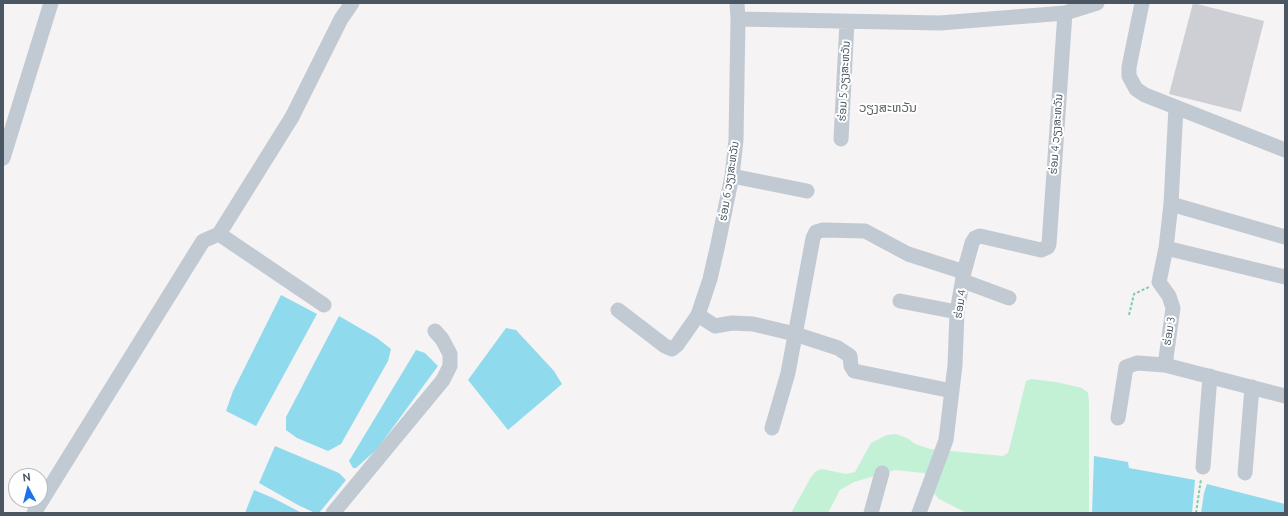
<!DOCTYPE html>
<meta charset="utf-8">
<style>
body{margin:0}
#map{position:relative;width:1288px;height:516px;overflow:hidden;background:#f5f3f3;font-family:Ubuntu,sans-serif}
canvas{display:block}
.frame{position:absolute;inset:0;border:4px solid #4a5661;pointer-events:none}
.north{position:absolute;left:8px;top:468px;width:40px;height:40px;box-sizing:border-box;background:#fff;border:1px solid #b7bbc0;border-radius:50%;rotate:353deg;font-size:11px;font-weight:700;line-height:16px;text-align:center;color:#4a5661}
.north::after{content:'';display:block;margin:auto;width:14px;height:18px;background:#1a73e8;clip-path:polygon(50% 0,100% 100%,50% 72%,0 100%)}
</style>
<div id="map">
<canvas width="1288" height="516"></canvas>
<div class="frame"></div>
<div class="north">N</div>
</div>
<script>
const c = document.querySelector('canvas').getContext('2d');
c.lineJoin = 'round';
function fillPath(path, color) {
  c.fillStyle = color;
  c.fill(path, 'evenodd');
}
function poly(rows) {
  const path = new Path2D();
  for (const r of rows) {
    path.moveTo(r[0], r[1]);
    for (let i = 2; i < r.length; i += 2) path.lineTo(r[i], r[i + 1]);
  }
  return path;
}
function stroke(path, color, width, dash) {
  c.strokeStyle = color;
  c.lineWidth = width;
  c.lineCap = dash ? 'butt' : 'round';
  c.setLineDash(dash || []);
  c.stroke(path);
}
function write(font, color, halo, rows, align = 'center') {
  c.font = font + ' Ubuntu,"Noto Sans Lao",sans-serif';
  c.lineWidth = 4;
  c.setLineDash([]);
  c.textBaseline = 'middle';
  c.strokeStyle = halo;
  c.fillStyle = color;
  for (const [text, x, y, turn = 0] of rows) {
    c.save();
    c.translate(x, y);
    c.rotate((+turn || 0) * Math.PI / 180);
    c.textAlign = isNaN(turn) ? turn : align;
    if (halo) c.strokeText(text, 0, 0);
    c.fillText(text, 0, 0);
    c.restore();
  }
}
fillPath(poly([
 [1031,379,1056,382,1082,388,1088,393,1089,402,1089,513,967,513,939,499,932,491,928,477,924,473,895,470,854,482,840,490,828,513,791,513,811,477,816,471,822,469,846,474,855,472,871,443,887,435,896,434,907,438,915,444,930,449,1003,456,1008,453,1010,446,1026,381]
]), '#c3f1d5');
fillPath(poly([
 [281,295,317,314,256,426,226,411,233,391],
 [339,316,377,338,391,349,388,361,341,444,328,451,297,438,286,430,286,417],
 [506,328,516,330,554,371,562,384,508,430,468,380],
 [416,350,425,353,438,366,377,449,356,468,353,468,349,461],
 [275,446,339,473,346,480,319,513,315,513,298,505,259,483],
 [1094,456,1128,462,1129,468,1195,480,1192,513,1092,513],
 [1207,484,1285,504,1285,513,1201,513,1204,493],
 [254,490,273,498,302,513,245,513]
]), '#90daee');
fillPath(poly([
 [1193,3,1264,21,1241,112,1169,94]
]), '#cdcfd5');
stroke(poly([
 [1129,315,1134,294,1149,287],
 [1196,513,1201,479]
]), '#7ad0a6', 2, [3, 2]);
stroke(poly([
 [1142,3,1129,67,1129,76,1136,89,1145,95,1285,150],
 [738,19,940,23,1065,13,1097,3],
 [841,139,847,22],
 [3,158,51,3],
 [732,176,807,191],
 [1171,204,1285,237],
 [219,234,292,117,341,19,352,3],
 [1166,248,1285,277],
 [963,281,1009,298],
 [900,301,957,312],
 [618,310,665,346,672,349,677,345,698,315,710,279,718,244,732,176,736,140,738,19,737,3],
 [698,315,715,326,732,323,753,324,795,334,838,348,850,356,851,366,854,371,952,391],
 [1165,365,1173,308,1169,296,1159,282,1166,248,1171,204,1176,107],
 [1118,418,1126,367,1137,363,1165,365,1285,396],
 [772,428,788,373,813,238,816,232,823,230,865,231,908,254,964,272],
 [1203,467,1210,376],
 [1245,473,1252,387],
 [34,513,203,241,219,234,324,305],
 [333,513,443,380,450,366,450,354,442,339,435,331],
 [871,513,882,473],
 [919,513,946,440,955,365,957,312,964,272,972,243,975,238,980,236,1041,250,1048,247,1049,244,1065,13]
]), '#c1cad2', 15);
write('11px', '#4a5661', '#fff', [
 ["ຮ່ອມ 5 ວຽງສະຫວັນ",844,81,-87],
 ["ຮ່ອມ 4 ວຽງສະຫວັນ",1056,134,-86],
 ["ຮ່ອມ 6 ວຽງສະຫວັນ",729,181,-81],
 ["ຮ່ອມ 4",960,304,-82],
 ["ຮ່ອມ 3",1169,331,-81]
]);
write('13px', '#5f6368', '#fff', [
 ["ວຽງສະຫວັນ",888,108]
]);
</script>
